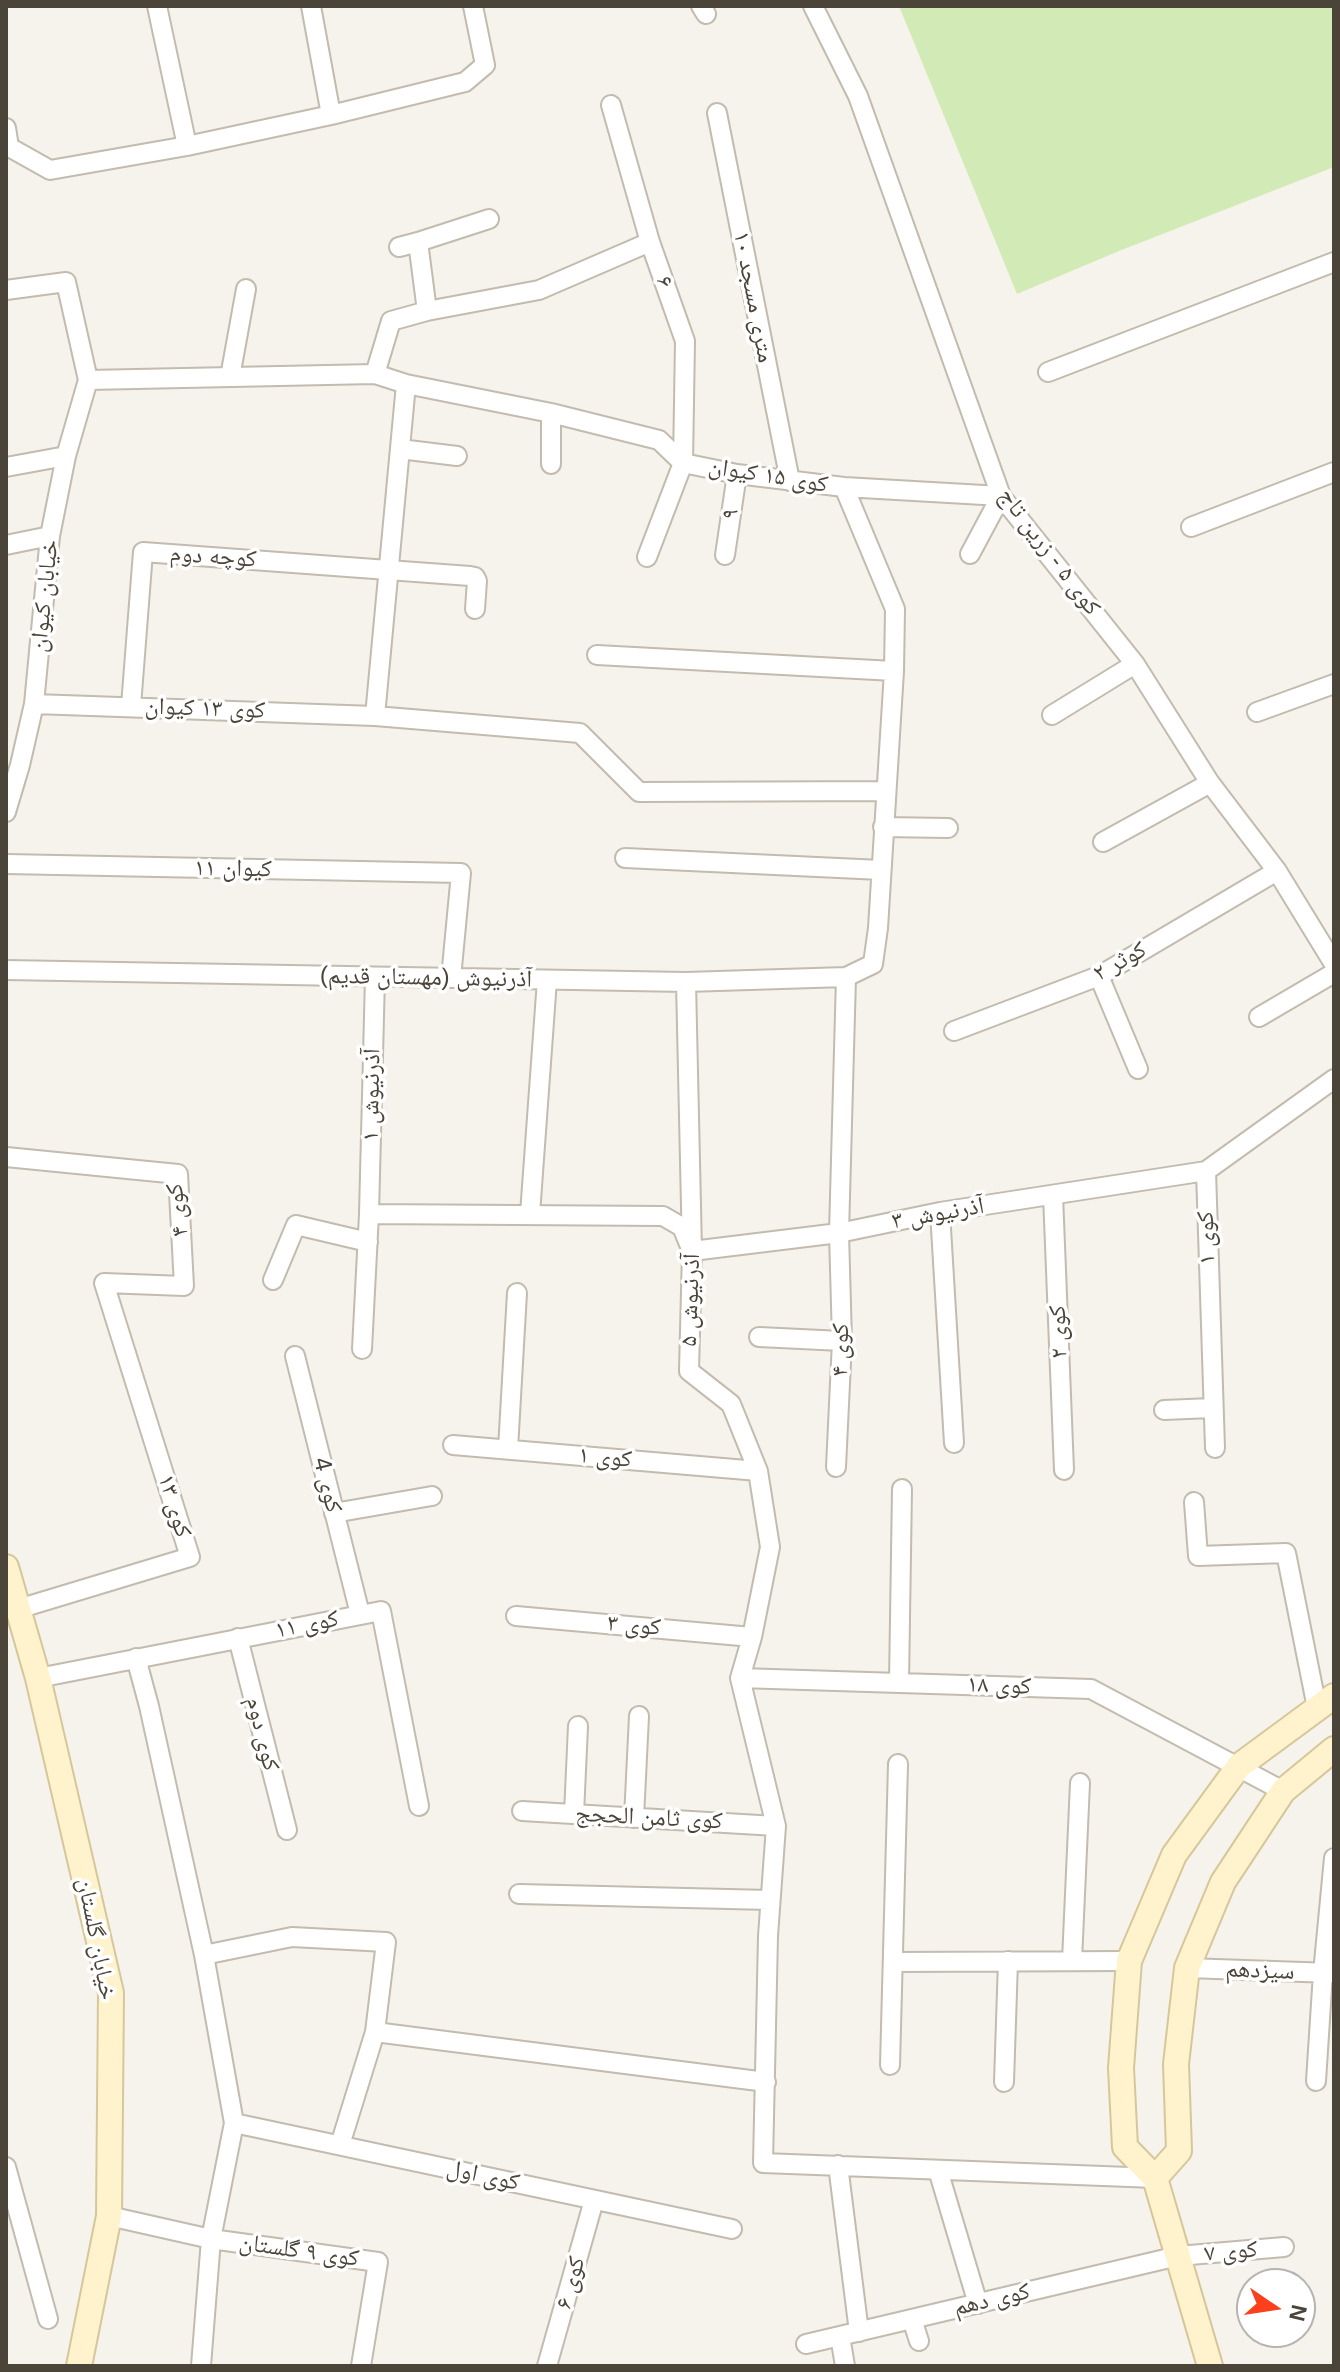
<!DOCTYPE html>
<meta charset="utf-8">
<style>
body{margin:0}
#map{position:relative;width:1340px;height:2372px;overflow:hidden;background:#f6f3ec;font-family:Arial,sans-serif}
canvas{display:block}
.frame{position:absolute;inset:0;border:8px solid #4b4439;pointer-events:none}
.north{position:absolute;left:1236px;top:2268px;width:80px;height:80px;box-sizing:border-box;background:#fff;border:2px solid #b7b4b0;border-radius:50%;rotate:103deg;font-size:22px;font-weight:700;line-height:32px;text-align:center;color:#4b4439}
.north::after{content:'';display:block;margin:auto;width:28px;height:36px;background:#fc3f1d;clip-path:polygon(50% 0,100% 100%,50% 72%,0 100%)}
</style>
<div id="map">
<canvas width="1340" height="2372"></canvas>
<div class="frame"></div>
<div class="north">N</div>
</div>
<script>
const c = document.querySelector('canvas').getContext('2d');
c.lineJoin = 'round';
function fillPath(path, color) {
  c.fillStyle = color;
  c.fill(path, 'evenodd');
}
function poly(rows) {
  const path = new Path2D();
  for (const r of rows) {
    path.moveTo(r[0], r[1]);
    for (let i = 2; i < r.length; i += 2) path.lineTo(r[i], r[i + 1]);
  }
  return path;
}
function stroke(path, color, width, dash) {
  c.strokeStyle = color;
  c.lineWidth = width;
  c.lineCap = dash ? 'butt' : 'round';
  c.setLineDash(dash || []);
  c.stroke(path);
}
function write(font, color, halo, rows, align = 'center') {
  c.font = font + ' Arial,"Noto Naskh Arabic",sans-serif';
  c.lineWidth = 7;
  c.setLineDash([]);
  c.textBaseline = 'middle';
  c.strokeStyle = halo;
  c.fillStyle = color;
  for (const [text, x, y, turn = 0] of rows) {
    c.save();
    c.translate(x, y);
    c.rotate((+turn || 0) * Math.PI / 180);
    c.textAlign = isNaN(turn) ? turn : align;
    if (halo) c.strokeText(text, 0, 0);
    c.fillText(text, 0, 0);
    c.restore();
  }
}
fillPath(poly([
 [899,6,1334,6,1334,167,1119,251,1017,294]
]), '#d2eab5');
const street = poly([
 [157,6,187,146],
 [311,6,331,115],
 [701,6,706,14],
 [813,6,858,96,1001,496,1135,664,1210,783,1277,871,1334,964],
 [611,105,650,242,685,341,683,463,647,557],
 [717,113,790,481],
 [6,128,9,147,50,170,187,146,331,115,465,82,485,65,473,6],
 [399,247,418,242],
 [6,290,66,282,88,380,66,456,50,536,34,704,20,765,6,812],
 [427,311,418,242,489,219],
 [1048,372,1334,262],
 [375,374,391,321,427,311,539,290,650,242],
 [230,377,246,289],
 [88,380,375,374,406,384,551,413,659,440,683,463,737,474,844,487,1001,496,970,554],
 [400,449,457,456],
 [551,464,551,413],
 [6,467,66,456],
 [1191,527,1334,472],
 [6,545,50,536],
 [725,555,737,474],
 [597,655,894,671],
 [34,704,375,716,580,733,639,792,885,791],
 [131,706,143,552,470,576,475,577,477,581,475,609],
 [1257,712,1334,684],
 [1052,715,1135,664],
 [375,716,406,384],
 [883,827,948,828],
 [1103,842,1210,783],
 [625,858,881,870],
 [6,864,461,873,451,978],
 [6,970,686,982,846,977,873,964,878,928,894,671,895,609,844,487],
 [1099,976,1138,1069],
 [686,982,692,1251,689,1371,731,1404,758,1471,770,1547,752,1637,740,1678,776,1826,768,1936,763,2163,1155,2178],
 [1259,1017,1334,973],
 [954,1031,1099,976,1277,871],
 [6,1157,178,1174,184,1286,104,1283,190,1557,18,1609],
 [1206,1171,1215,1448],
 [1053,1195,1064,1470],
 [940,1212,954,1443],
 [369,1214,663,1216,682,1227,692,1251,839,1233,940,1212,1206,1171,1334,1079],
 [530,1214,547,980],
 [273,1280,296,1225,368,1242],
 [759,1337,842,1341],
 [362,1349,369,1214,375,977],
 [295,1356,360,1614],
 [1164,1410,1212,1408],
 [453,1445,758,1471],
 [508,1449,517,1293],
 [836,1467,842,1341,839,1233,846,977],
 [1194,1502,1198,1556,1286,1553,1317,1708],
 [334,1513,432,1496],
 [516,1616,752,1637],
 [238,1638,287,1830],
 [38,1678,381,1611,419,1806],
 [740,1678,1091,1689,1283,1791],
 [899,1683,902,1489],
 [522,1811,776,1826],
 [574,1814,578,1726],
 [634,1818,639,1716],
 [519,1894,770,1900],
 [204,1955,292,1937,386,1942,375,2032],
 [1072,1961,1080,1783],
 [893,1962,1129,1961],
 [1187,1968,1332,1973],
 [890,2065,898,1764],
 [1316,2081,1323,1973,1334,1858],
 [1004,2082,1008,1961],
 [234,2123,732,2229],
 [340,2145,375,2032,766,2082],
 [838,2165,859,2332],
 [6,2167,48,2319],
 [938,2170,978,2304],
 [109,2216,211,2239,234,2123,204,1955,149,1706,136,1658],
 [912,2319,919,2341],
 [840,2336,845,2366],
 [806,2344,1178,2256,1284,2247],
 [201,2366,211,2239,378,2262,361,2366],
 [547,2366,594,2200]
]);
const secondary = poly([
 [6,1567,38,1678,111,1993,109,2216,79,2366],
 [1155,2178,1179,2151,1176,2064,1187,1968,1223,1882,1283,1791,1334,1749],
 [1210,2366,1155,2178,1125,2147,1121,2068,1129,1961,1174,1855,1239,1766,1334,1696]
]);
stroke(street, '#c2bbae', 22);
stroke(secondary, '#d6c79b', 28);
stroke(street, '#fff', 18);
stroke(secondary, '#fff3cd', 24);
write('24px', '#4b4439', '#fff', [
 ["۶",664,282,70],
 ["۱۰ متری مسجد",753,297,79],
 ["کوی ۱۵ کیوان",768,476,9],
 ["۹",731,514,-82],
 ["کوی ۵ - زرین تاج",1049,552,53],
 ["کوچه دوم",213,557,4],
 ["خیابان کیوان",45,596,-84],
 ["کوی ۱۳ کیوان",205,709,2],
 ["کیوان ۱۱",233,869,1],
 ["کوثر ۲",1120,962,-29],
 ["آذرنیوش (مهستان قدیم)",426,978,1],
 ["آذرنیوش ۱",372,1095,-89],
 ["کوی ۴",178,1210,-97],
 ["آذرنیوش ۳",938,1214,-10],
 ["کوی ۱",1207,1238,-92],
 ["آذرنیوش ۵",691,1300,-88],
 ["کوی ۲",1059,1332,-92],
 ["کوی ۴",841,1350,-89],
 ["کوی ۱",605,1458,5],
 ["کوی 4",327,1485,76],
 ["کوی ۱۳",174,1506,73],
 ["کوی ۱۱",307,1625,-11],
 ["کوی ۳",634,1626,5],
 ["کوی ۱۸",999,1686,2],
 ["کوی دوم",262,1734,76],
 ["کوی ثامن الحجج",649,1818,3],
 ["خیابان گلستان",96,1939,79],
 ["سیزدهم",1260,1971,2],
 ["کوی اول",483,2176,12],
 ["کوی ۹ گلستان",299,2251,8],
 ["کوی ۷",1231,2252,-5],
 ["کوی ۶",571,2283,-74],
 ["کوی دهم",992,2300,-13]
]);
</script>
